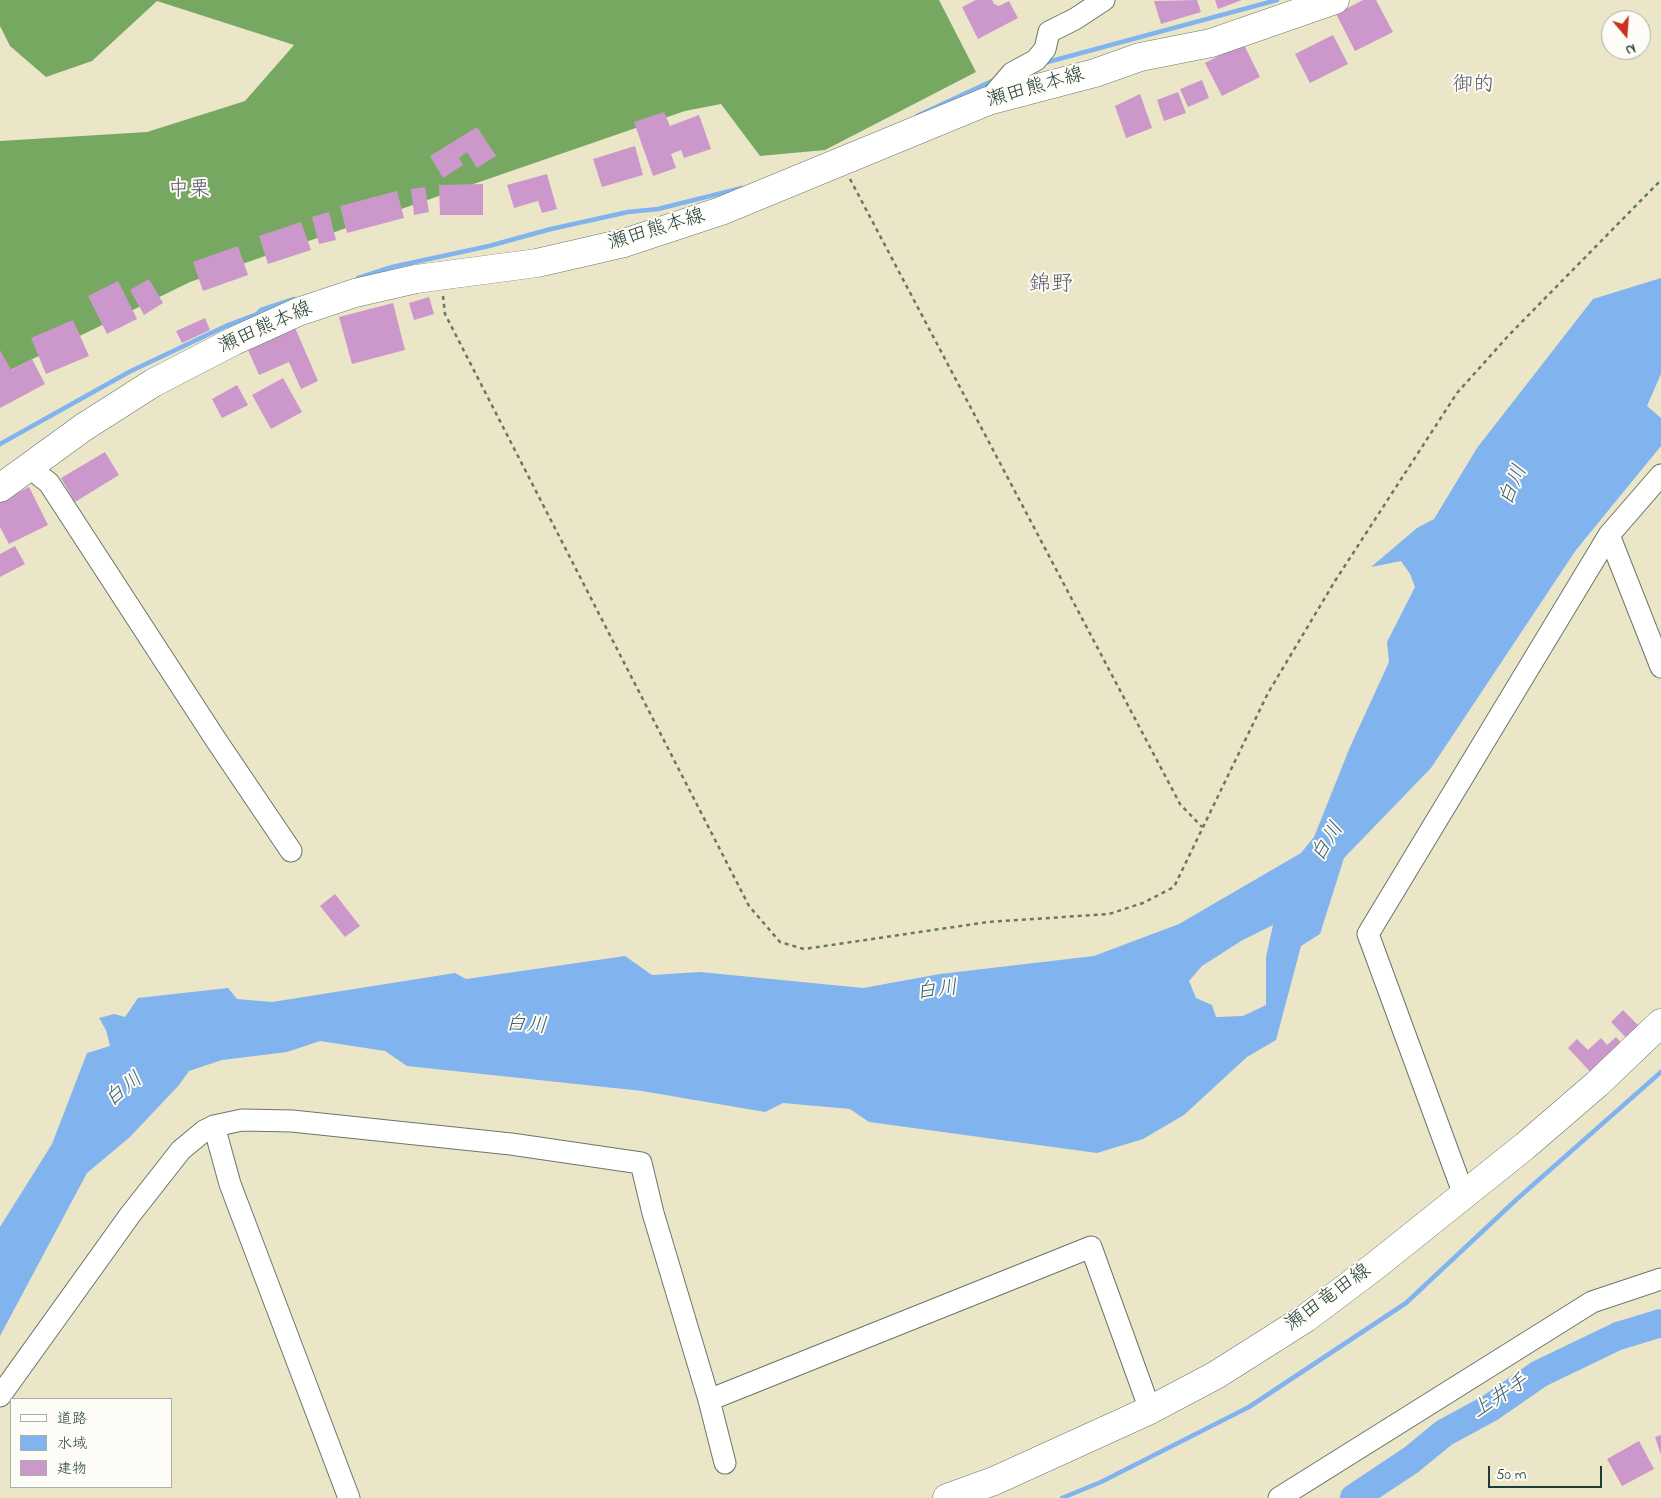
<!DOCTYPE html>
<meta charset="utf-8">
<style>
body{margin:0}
#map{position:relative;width:1661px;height:1498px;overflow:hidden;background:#ece6c8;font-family:"Indie Flower","Klee One",sans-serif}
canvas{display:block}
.legend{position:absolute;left:10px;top:1398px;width:162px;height:90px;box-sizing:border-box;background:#fdfcf7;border:1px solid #a4b0a9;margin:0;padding:6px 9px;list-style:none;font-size:15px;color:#1f3d34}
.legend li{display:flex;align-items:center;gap:10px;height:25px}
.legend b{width:25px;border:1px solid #a4b0a9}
.north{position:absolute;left:1601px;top:10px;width:50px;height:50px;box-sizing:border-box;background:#fdfcf7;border:1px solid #a4b0a9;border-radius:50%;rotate:162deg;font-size:14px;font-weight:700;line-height:20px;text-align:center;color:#1f3d34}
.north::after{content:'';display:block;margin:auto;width:18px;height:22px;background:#c8321e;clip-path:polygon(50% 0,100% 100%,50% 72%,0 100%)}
.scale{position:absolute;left:1488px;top:1466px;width:114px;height:22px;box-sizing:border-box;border:2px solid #1f3d34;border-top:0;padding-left:6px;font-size:15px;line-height:18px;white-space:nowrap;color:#1f3d34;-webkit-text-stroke:4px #fdfcf7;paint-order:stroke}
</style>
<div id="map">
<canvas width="1661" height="1498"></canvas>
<ul class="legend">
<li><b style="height:6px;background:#fff"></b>道路</li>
<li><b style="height:14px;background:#81b4ee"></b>水域</li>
<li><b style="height:14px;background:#cc98cb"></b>建物</li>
</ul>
<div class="north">N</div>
<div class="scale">50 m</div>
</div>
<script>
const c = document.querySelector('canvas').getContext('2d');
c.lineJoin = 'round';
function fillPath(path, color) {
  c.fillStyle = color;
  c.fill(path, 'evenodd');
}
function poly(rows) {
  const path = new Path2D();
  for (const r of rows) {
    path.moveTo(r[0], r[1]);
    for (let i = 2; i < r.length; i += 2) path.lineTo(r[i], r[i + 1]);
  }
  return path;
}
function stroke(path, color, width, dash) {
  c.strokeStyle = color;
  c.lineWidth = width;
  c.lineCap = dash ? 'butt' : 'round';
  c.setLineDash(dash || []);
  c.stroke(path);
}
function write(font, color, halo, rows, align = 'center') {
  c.font = font + ' "Indie Flower","Klee One",sans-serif';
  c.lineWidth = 4;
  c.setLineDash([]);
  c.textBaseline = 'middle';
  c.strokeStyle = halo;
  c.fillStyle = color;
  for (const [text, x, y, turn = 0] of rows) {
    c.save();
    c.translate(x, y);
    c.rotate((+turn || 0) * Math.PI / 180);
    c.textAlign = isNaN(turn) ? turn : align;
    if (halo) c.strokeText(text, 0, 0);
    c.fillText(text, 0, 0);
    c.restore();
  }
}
fillPath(poly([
 [0,0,939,0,976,72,825,150,760,156,721,104,685,111,190,282,0,375,0,141,147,132,245,101,294,45,157,1,92,61,46,77,10,46,0,26]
]), '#77a862');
fillPath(poly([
 [1661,278,1661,374,1647,406,1661,418,1661,446,1576,550,1431,768,1344,858,1320,934,1301,946,1276,1040,1247,1057,1184,1115,1143,1139,1097,1153,869,1122,850,1109,783,1103,765,1112,642,1091,407,1066,385,1051,320,1041,287,1052,222,1060,189,1071,179,1085,130,1137,87,1173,0,1336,0,1227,52,1144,87,1053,110,1046,106,1030,99,1018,114,1014,125,1017,138,998,228,988,237,999,272,1002,455,973,466,979,625,956,652,975,700,972,863,988,940,974,1094,956,1179,924,1301,853,1314,837,1350,747,1389,662,1387,642,1415,587,1410,574,1401,561,1371,567,1417,528,1434,519,1477,448,1593,299],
 [1273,925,1266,957,1266,1005,1243,1016,1216,1017,1212,1005,1196,998,1189,981,1202,966,1241,941]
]), '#81b4ee');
stroke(poly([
 [1044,63,1277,0],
 [917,116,994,80],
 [358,278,392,267,489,246,551,229,628,212,658,209,742,188],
 [0,444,129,372,228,325,257,314,261,310,294,299],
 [1062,1498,1101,1482,1249,1407,1406,1303,1517,1199,1661,1072]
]), '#81b4ee', 4.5);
stroke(poly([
 [1354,1498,1411,1460,1444,1433,1490,1408,1539,1374,1618,1336,1661,1323]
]), '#81b4ee', 28);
fillPath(poly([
 [976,0,992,0,994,4,999,6,1009,1,1018,18,978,39,962,7],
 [1197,0,1201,12,1161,24,1154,1],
 [1215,0,1242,0,1218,9],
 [1363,0,1376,0,1393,32,1355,51,1336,14],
 [1333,35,1348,64,1310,83,1295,54],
 [1243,43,1260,77,1222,96,1205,63],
 [1202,80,1209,98,1188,107,1180,89],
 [1178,92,1186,113,1164,121,1157,100],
 [1140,94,1152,128,1126,138,1115,106],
 [664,112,670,126,699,115,711,149,684,158,681,150,671,154,676,168,653,176,634,122],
 [477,127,496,156,477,168,467,152,459,158,463,165,443,178,430,156],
 [635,146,643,175,602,187,593,159],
 [547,174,557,209,542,213,538,201,514,208,507,185],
 [483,184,483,215,440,215,439,185],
 [425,187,429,212,414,215,411,189],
 [397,191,404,218,347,233,340,206],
 [329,212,336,240,319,244,312,217],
 [301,222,311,250,268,264,259,236],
 [238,246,248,275,203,291,193,262],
 [149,279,163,303,144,315,130,290],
 [118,281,137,319,107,334,88,296],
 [429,297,434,314,414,320,409,303],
 [393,303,405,350,352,364,339,317],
 [205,318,210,330,182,343,176,331],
 [73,320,89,356,46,374,31,338],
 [293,323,318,381,301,389,289,362,259,375,245,343],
 [0,350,11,370,32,359,45,384,0,408],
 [283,378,302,412,271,429,252,395],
 [237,385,248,405,222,418,212,399],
 [105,452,119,475,75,502,61,478],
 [29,487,48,525,9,544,0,527,0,502],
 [15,546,25,564,0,577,0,554],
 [335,894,360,926,345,937,320,906],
 [1623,1010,1645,1032,1633,1045,1611,1022],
 [1616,1037,1627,1049,1595,1077,1568,1048,1577,1039,1588,1050,1601,1038,1607,1045],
 [1661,1435,1661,1455,1655,1437],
 [1639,1441,1654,1469,1622,1486,1607,1459]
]), '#cc98cb');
const minor = poly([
 [988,101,1012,73,1036,60,1045,49,1049,32,1075,19,1104,0],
 [30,468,49,483,216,740,291,851],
 [1609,535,1661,667],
 [214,1126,230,1184,349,1498],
 [1464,1195,1368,934,1609,535,1661,475],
 [0,1396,130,1215,181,1150,204,1131,214,1126,242,1120,292,1121,511,1144,641,1163,653,1213,709,1400,725,1463],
 [709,1400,1091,1247,1150,1410],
 [1279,1498,1592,1302,1661,1279]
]);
const major = poly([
 [0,488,84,427,153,383,234,341,298,312,355,293,416,279,537,263,624,243,721,211,988,101,1095,73,1140,57,1211,43,1335,0],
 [947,1498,994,1481,1150,1410,1216,1375,1306,1318,1375,1266,1525,1146,1597,1084,1661,1023]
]);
stroke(minor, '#677868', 23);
stroke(major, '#677868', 29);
stroke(poly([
 [850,179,1180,804,1202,827],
 [443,296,445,314,749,906,780,942,804,949,988,922,1109,914,1143,903,1174,887,1268,693,1335,581,1457,393,1509,335,1661,180]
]), '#677868', 2.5, [4, 4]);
stroke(minor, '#fff', 21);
stroke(major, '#fff', 28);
write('20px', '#1f3d34', '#fdfcf7', [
 ["瀬田熊本線",1036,89,-16],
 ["瀬田熊本線",657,231,-17],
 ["瀬田熊本線",266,329,-24],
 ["瀬田竜田線",1329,1299,-36]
]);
write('21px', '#5c5d69', '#fdfcf7', [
 ["御的",1473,87],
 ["中栗",189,192]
]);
write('italic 21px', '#3c616c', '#fdfcf7', [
 ["白川",1515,486,-67],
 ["白川",1329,843,-58],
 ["白川",937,992,-7],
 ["白川",526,1027,4],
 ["白川",125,1091,-39],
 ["上井手",1501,1398,-33]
]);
write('22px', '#5c5d69', '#fdfcf7', [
 ["錦野",1051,286]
]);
</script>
